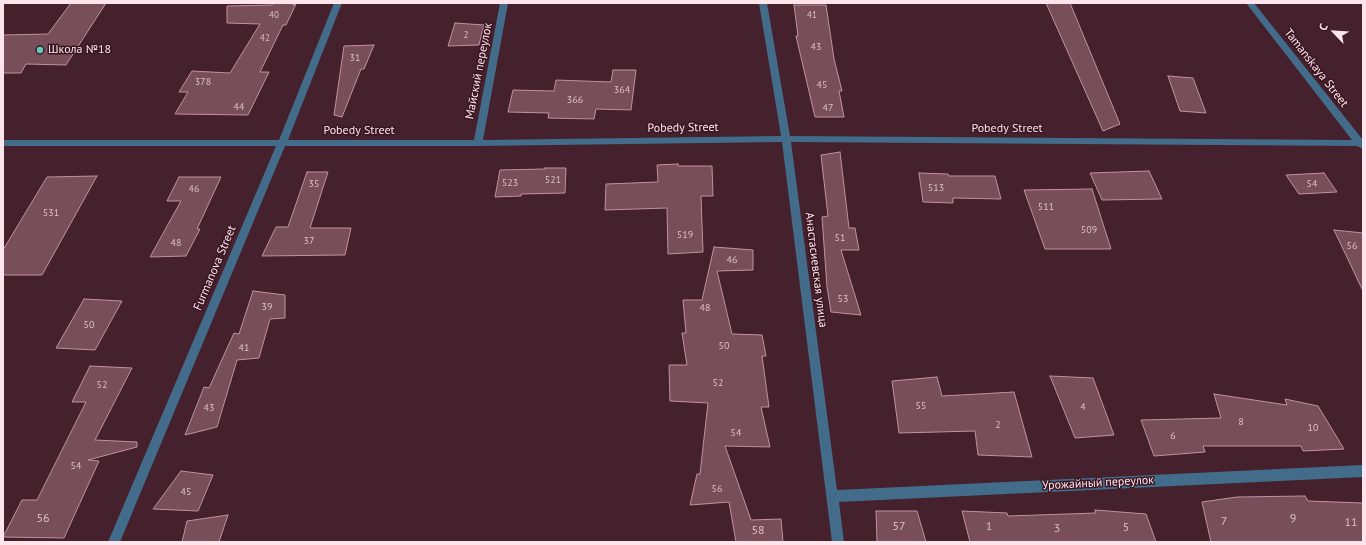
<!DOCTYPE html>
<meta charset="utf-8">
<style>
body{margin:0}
#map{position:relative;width:1366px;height:545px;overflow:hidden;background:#45202d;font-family:"PT Sans",sans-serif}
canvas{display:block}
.frame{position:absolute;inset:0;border:4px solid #fee5eb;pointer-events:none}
.north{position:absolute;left:1314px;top:12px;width:40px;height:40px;-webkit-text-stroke:3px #3a1623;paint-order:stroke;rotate:295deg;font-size:11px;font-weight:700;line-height:16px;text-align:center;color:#fee5eb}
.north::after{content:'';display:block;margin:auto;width:14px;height:18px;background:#fee5eb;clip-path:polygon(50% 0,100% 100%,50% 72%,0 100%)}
</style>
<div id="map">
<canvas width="1366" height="545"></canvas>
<div class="frame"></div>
<div class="north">С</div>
</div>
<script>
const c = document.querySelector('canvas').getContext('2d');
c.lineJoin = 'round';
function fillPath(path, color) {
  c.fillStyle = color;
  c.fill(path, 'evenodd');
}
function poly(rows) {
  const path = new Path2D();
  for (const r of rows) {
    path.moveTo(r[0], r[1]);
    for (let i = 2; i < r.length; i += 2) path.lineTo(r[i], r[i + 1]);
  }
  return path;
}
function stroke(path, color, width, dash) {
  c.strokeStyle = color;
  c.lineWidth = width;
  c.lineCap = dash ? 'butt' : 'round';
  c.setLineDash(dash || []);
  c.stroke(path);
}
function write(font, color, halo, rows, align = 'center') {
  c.font = font + ' "PT Sans",sans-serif';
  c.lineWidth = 3;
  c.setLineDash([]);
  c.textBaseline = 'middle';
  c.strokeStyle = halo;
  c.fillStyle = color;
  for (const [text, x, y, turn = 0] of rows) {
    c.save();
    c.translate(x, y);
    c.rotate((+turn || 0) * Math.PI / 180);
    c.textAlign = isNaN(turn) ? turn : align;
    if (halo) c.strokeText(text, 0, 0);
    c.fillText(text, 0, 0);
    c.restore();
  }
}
const building = poly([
 [71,3,106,3,66,65,26,64,21,73,3,73,3,35,48,34,71,3],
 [273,3,294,3,293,5,296,4,286,25,283,25,260,72,269,72,248,115,175,114,188,92,179,92,192,71,230,73,260,24,227,23,227,6,272,5,273,3],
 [1046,3,1070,3,1120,124,1103,131,1046,3],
 [794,5,826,5,834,59,842,91,839,91,844,117,815,117,796,36,798,36,794,5],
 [455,23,484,25,479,45,448,46,455,23],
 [374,45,364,69,361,69,342,117,334,115,344,46,374,45],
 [613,70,636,70,631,110,596,109,594,119,548,118,549,113,508,112,513,90,554,91,556,80,611,82,613,70],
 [1168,76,1193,78,1206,113,1180,111,1168,76],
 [840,152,849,228,855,228,859,250,841,250,861,315,831,312,827,287,822,217,828,216,821,155,840,152],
 [678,164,678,166,712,166,713,196,701,196,703,252,668,254,667,208,605,210,606,184,658,182,657,165,678,164],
 [545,168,566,168,565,193,521,194,521,196,495,197,500,170,545,169,545,168],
 [1149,171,1162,199,1102,200,1090,173,1149,171],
 [307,172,328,172,310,228,351,228,345,255,262,256,276,227,288,227,307,172],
 [919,173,948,174,949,176,995,176,1001,199,953,198,953,203,923,202,919,173],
 [1324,173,1337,192,1299,194,1286,175,1324,173],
 [97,176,42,275,3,275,3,250,47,177,97,176],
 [179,177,221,177,197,229,200,229,186,256,150,257,181,201,167,201,179,177],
 [1092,189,1111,249,1045,249,1024,190,1092,189],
 [1334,230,1363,233,1363,291,1334,230],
 [714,247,753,250,753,270,717,271,732,334,762,335,766,356,762,356,769,407,761,407,770,447,725,446,751,520,781,519,783,542,736,542,729,502,690,505,697,474,700,474,708,403,670,401,669,365,687,365,682,333,686,333,683,300,702,300,714,247],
 [253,291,285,295,285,318,270,319,259,358,237,360,217,427,185,435,204,387,209,388,234,333,239,334,253,291],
 [84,299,122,301,95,350,56,348,84,299],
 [90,366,132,368,95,440,137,442,137,447,88,460,99,461,64,538,3,537,22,500,37,500,86,402,72,402,90,366],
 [1050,376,1093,378,1114,435,1075,438,1050,376],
 [937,377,942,396,1014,392,1032,457,978,455,975,431,899,433,892,381,937,377],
 [1214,394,1287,405,1285,399,1318,406,1344,449,1303,451,1301,446,1203,446,1205,452,1154,456,1141,420,1221,418,1214,394],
 [181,471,213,475,198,511,153,509,181,471],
 [1305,496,1308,501,1363,503,1363,542,1211,542,1202,502,1237,497,1305,496],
 [1095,510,1146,514,1156,542,970,542,962,511,1007,513,1008,516,1096,513,1095,510],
 [876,511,917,511,926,542,877,542,876,511],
 [228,515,219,542,182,542,187,521,228,515]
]);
fillPath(building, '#784e5b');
stroke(building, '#c1929f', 1);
fillPath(poly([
 [334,3,342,3,288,140,474,140,500,3,508,3,483,140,781,136,759,3,767,3,790,136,1352,140,1246,3,1254,3,1363,140,1363,149,1357,146,791,142,837,490,1363,465,1363,477,839,502,844,542,832,542,782,142,478,146,285,146,120,542,108,542,276,146,3,146,3,140,279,140,334,3]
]), '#426c89');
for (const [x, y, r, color] of [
 [40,50,4,"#5cceba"]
]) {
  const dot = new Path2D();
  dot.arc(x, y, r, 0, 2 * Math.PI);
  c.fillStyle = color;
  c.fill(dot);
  stroke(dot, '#3a1623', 1.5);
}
write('9px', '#dcbfc7', null, [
 ["40",274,15],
 ["41",812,15],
 ["2",466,35],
 ["42",265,38]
]);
write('10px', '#dcbfc7', null, [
 ["43",816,47],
 ["31",355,58],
 ["378",203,82],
 ["45",822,85],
 ["364",622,90],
 ["366",575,100],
 ["44",239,107],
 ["47",828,108],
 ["521",553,180],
 ["523",510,183],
 ["35",314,184],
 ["54",1312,184],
 ["513",936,188],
 ["46",194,189],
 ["511",1046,207],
 ["531",51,213],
 ["509",1089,230],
 ["519",685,235],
 ["51",840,238],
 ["37",309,241],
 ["48",176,243],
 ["56",1352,246],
 ["46",732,260],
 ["53",843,299],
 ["39",267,307],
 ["48",705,308],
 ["50",89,325],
 ["50",724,346],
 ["41",244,348],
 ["52",718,383],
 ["52",102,385],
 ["55",921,406],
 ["4",1083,407],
 ["43",209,408],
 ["8",1241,422],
 ["2",998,425],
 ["10",1313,428],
 ["54",736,433],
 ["6",1173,436],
 ["54",76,466],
 ["56",717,489],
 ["45",186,492]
]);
write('12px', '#fee5eb', '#3a1623', [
 ["Школа №18",48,50]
], 'left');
write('12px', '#fee5eb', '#3a1623', [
 ["Tamanskaya Street",1316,68,52],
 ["Майский переулок",479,71,-79],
 ["Pobedy Street",683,128,-1],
 ["Pobedy Street",1007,129],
 ["Pobedy Street",359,131],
 ["Furmanova Street",215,268,-67],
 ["Анастасиевская улица",816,270,83],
 ["Урожайный переулок",1098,483,-3]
]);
write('12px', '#dcbfc7', null, [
 ["56",43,519],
 ["9",1293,519],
 ["7",1224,522],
 ["11",1351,523],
 ["57",899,527],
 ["1",989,527],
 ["5",1126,528],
 ["3",1057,529],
 ["58",758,531]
]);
</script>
